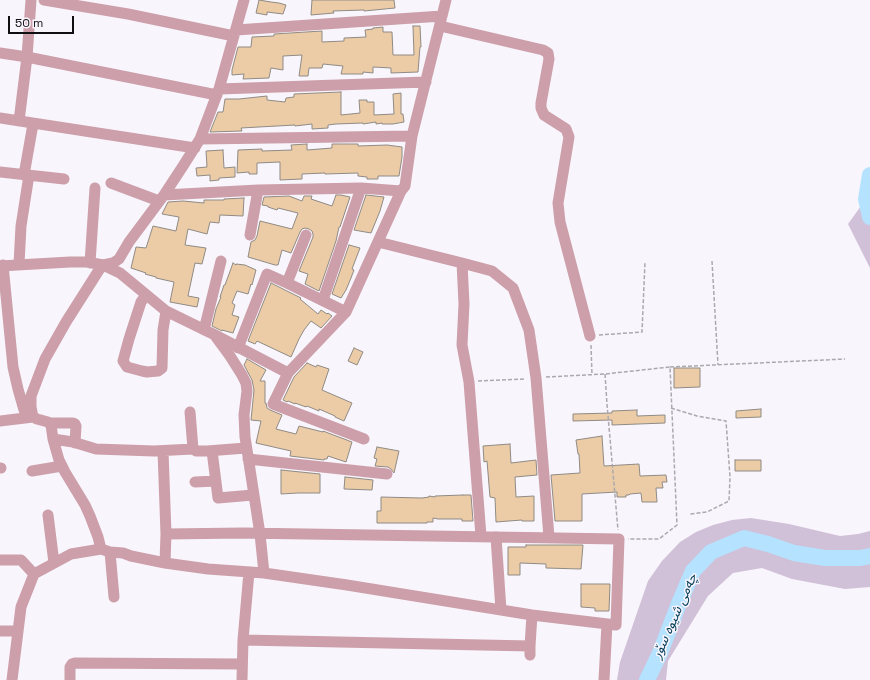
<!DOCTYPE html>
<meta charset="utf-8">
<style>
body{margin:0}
#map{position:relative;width:870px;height:680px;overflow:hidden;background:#f9f5fc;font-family:"Space Grotesk",sans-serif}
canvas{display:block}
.scale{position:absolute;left:8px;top:16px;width:66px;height:18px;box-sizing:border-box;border:2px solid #0f0e10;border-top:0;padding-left:5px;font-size:12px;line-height:14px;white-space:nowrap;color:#0f0e10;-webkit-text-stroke:3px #f9f5fc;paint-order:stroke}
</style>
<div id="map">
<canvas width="870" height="680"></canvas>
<div class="scale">50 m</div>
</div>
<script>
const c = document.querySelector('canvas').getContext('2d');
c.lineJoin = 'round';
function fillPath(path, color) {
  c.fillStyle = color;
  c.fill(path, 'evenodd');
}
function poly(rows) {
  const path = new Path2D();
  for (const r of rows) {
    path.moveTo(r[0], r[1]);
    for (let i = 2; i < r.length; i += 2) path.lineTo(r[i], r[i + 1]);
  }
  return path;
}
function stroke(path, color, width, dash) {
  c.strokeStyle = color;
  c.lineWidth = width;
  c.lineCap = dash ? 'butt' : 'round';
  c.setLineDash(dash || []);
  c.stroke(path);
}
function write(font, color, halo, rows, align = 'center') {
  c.font = font + ' "Space Grotesk","Noto Sans Arabic",sans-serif';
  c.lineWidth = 3;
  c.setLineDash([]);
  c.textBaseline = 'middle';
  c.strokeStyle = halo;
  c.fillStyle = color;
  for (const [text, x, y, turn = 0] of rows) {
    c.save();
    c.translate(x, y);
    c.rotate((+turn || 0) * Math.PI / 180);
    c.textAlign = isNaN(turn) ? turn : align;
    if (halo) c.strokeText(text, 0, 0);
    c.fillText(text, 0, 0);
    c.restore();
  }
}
fillPath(poly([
 [866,199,870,204,870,268,848,224],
 [751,518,789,524,840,536,858,534,870,531,870,587,845,589,792,579,762,568,733,573,708,596,668,661,666,680,617,680,620,662,648,581,662,561,680,542,696,532,713,525,732,520]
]), '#d0c0d8');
stroke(poly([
 [870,175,866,199,870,217],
 [647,680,660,653,678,606,693,571,711,552,744,538,768,544,794,553,825,558,860,558,870,556]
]), '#b5e2ff', 16);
const building = poly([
 [259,0,271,2,279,3,286,5,283,14,267,12,267,15,256,13,259,0],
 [312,0,394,0,395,8,364,11,364,10,333,11,334,13,311,15,312,0],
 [413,26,420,26,421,47,420,47,418,72,391,73,391,68,373,67,373,73,363,72,363,74,341,74,343,66,323,64,322,68,309,68,308,76,299,76,302,55,283,56,283,70,271,68,269,78,243,79,244,74,232,75,232,70,238,47,251,47,252,37,274,36,274,34,322,31,322,42,344,41,344,38,366,37,365,30,373,29,373,28,383,27,383,32,392,32,393,55,414,55,413,26],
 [341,92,341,115,360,113,359,100,367,100,367,102,374,102,374,115,394,114,393,94,401,93,401,114,403,114,404,122,393,124,382,124,382,123,376,124,376,122,363,124,363,123,336,124,328,125,328,128,312,129,312,124,295,126,295,125,241,128,242,131,210,132,218,112,223,112,225,99,239,99,267,96,267,100,285,102,286,98,294,97,294,94,341,92],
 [307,144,307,150,332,148,332,144,358,144,358,146,387,145,402,147,402,157,399,176,378,176,378,179,367,179,367,177,358,176,358,173,325,174,325,173,302,174,302,179,280,180,280,162,257,163,257,174,249,174,249,172,237,173,238,150,262,149,262,151,292,150,291,145,307,144],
 [223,150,224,168,235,167,235,177,219,178,219,180,210,181,210,175,197,176,196,168,207,167,206,151,223,150],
 [336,195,341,195,350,197,340,227,339,227,336,241,319,291,305,284,308,274,299,271,313,237,313,234,312,231,309,229,305,228,302,229,300,232,291,253,282,250,278,265,275,265,248,257,251,242,255,240,257,236,260,221,292,229,298,213,278,208,277,210,268,207,268,206,262,205,264,197,289,196,302,201,304,196,312,196,311,199,332,206,336,195],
 [366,195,384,197,380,211,371,233,354,230,366,195],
 [244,198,243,216,220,215,219,223,210,222,207,234,188,229,185,245,206,248,202,264,195,263,188,296,199,298,197,307,170,302,174,282,156,278,156,277,145,274,146,273,131,268,136,247,146,248,153,226,176,231,179,217,162,214,168,202,183,201,204,203,204,200,224,200,224,199,244,198],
 [349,245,360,248,352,269,354,270,351,278,346,290,341,298,332,294,349,245],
 [233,263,236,265,236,264,245,265,256,270,252,285,251,284,248,294,237,291,232,303,235,305,232,315,239,317,233,333,222,330,222,331,212,326,216,309,221,297,220,297,224,285,225,285,233,263],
 [271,283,301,298,300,299,318,314,321,310,327,314,328,313,332,316,321,328,311,321,304,330,299,339,291,357,257,341,255,344,248,341,271,283],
 [354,348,363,352,357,365,348,361,354,348],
 [247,359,266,370,260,381,265,381,265,403,266,403,267,408,270,410,282,415,276,429,296,434,299,426,323,432,323,431,352,442,346,462,328,456,327,459,324,459,324,460,290,456,291,451,256,443,261,421,251,420,254,390,252,380,244,365,247,359],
 [307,363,316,367,317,365,329,369,322,390,352,403,344,421,335,417,335,416,319,409,319,411,307,406,306,407,295,403,295,404,288,401,287,402,283,400,294,377,307,363],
 [674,368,700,368,700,387,674,388,674,368],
 [761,409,761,417,736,418,736,411,761,409],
 [637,410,637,416,665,415,665,423,612,425,612,420,573,421,573,414,612,413,612,411,637,410],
 [602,436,604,466,639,464,640,476,666,475,667,482,662,482,663,488,656,488,657,502,642,502,641,493,630,494,629,495,626,495,626,497,617,497,617,492,582,494,582,521,555,521,551,475,580,473,579,454,578,454,576,440,602,436],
 [510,444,511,463,536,460,537,475,515,477,516,497,534,496,534,521,522,521,522,520,496,522,495,498,490,497,487,461,484,462,483,446,510,444],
 [377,447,399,451,394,473,391,469,388,467,375,466,377,459,374,458,377,447],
 [735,460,761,460,761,471,735,471,735,460],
 [281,470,320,474,320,493,298,493,281,494,281,470],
 [345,477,373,480,372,490,344,489,345,477],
 [463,495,471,495,473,521,462,521,462,519,438,519,433,518,433,522,427,522,427,523,377,523,377,511,381,511,381,497,422,498,429,497,429,496,435,497,435,496,463,495],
 [526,545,583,545,581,569,546,568,546,564,520,563,520,575,508,575,508,547,526,547,526,545],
 [581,584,610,584,609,611,595,611,595,608,581,607,581,584]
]);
fillPath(building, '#ebcca6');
stroke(building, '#8f8a85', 1);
stroke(poly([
 [712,261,718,365],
 [599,335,642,332,645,262],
 [591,345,592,375],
 [670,367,845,359],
 [605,374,607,404,618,530],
 [546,377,605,374,670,367,677,525,659,539,628,539],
 [478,381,526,379],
 [671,408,697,416,726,421,730,477,729,501,707,512,690,514]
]), '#aca9ae', 1.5, [4, 2]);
stroke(poly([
 [44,0,128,14,234,36],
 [440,26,543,50,548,53,549,59,541,103,541,108,544,115,566,129,569,137,558,203,560,222,590,336],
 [236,30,442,16],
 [0,53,27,57,217,95],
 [219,89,426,82],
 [0,118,195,148],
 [19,121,27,57,31,0],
 [200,139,412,136],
 [0,172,64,179],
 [24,175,33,124],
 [111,183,159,201],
 [164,195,258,190,361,188,401,191],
 [250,235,258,190],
 [378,242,462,263,464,304,462,345,469,382,481,536],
 [90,263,95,188],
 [462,263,492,271,513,288,529,330,536,378,549,537],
 [19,264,21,226,29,175],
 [3,265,13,367,18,389,24,410,32,416],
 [0,266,70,262,87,262,103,265,120,273,166,311,213,334,288,373],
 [287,283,306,235],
 [146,295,141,302,129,339,123,361,127,367,142,371,147,372,158,371,162,368,163,330,166,311],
 [323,300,361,188],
 [204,330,221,261],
 [216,337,230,356,242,375,246,383,247,391,244,415,245,437,260,534,264,573],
 [238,348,267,274,287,283,346,312],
 [190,412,193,449],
 [0,421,33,417],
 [49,423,73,423,75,424,76,426,75,443],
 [53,439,73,442,96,449,154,451,193,449,196,451,207,451,246,448],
 [364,439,273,404,288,373,346,312,401,191,405,186,412,136,446,0],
 [163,451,166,534,165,563],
 [212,451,218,498,253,495],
 [248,459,387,474],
 [0,468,1,468],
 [32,471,62,466],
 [195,482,216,481],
 [48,515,54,563],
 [496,537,501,610],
 [101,549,98,537,90,516,85,505,65,472,59,460,53,439,51,425,48,422,37,419,33,417,31,407,31,396,45,359,66,322,99,270,103,265,113,263,119,259,129,242,164,195,183,166,200,139,219,89,244,0],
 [110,552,114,597],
 [0,560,21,560,34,574],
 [0,631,17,631],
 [243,640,530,646],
 [530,655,530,646,532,615],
 [12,680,21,607,34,574,71,554,101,549,110,552,123,553,131,556,165,563,208,569,264,573,347,585,532,615,616,625,619,539,244,533,166,534],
 [70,680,70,667,72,664,75,663,242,664],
 [242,680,243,640,249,572],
 [604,680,607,624]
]), '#cc9faa', 11);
write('italic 14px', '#023d59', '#f9f5fc', [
 ["چەمی شیوە سۆر",675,616,-66]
]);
</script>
